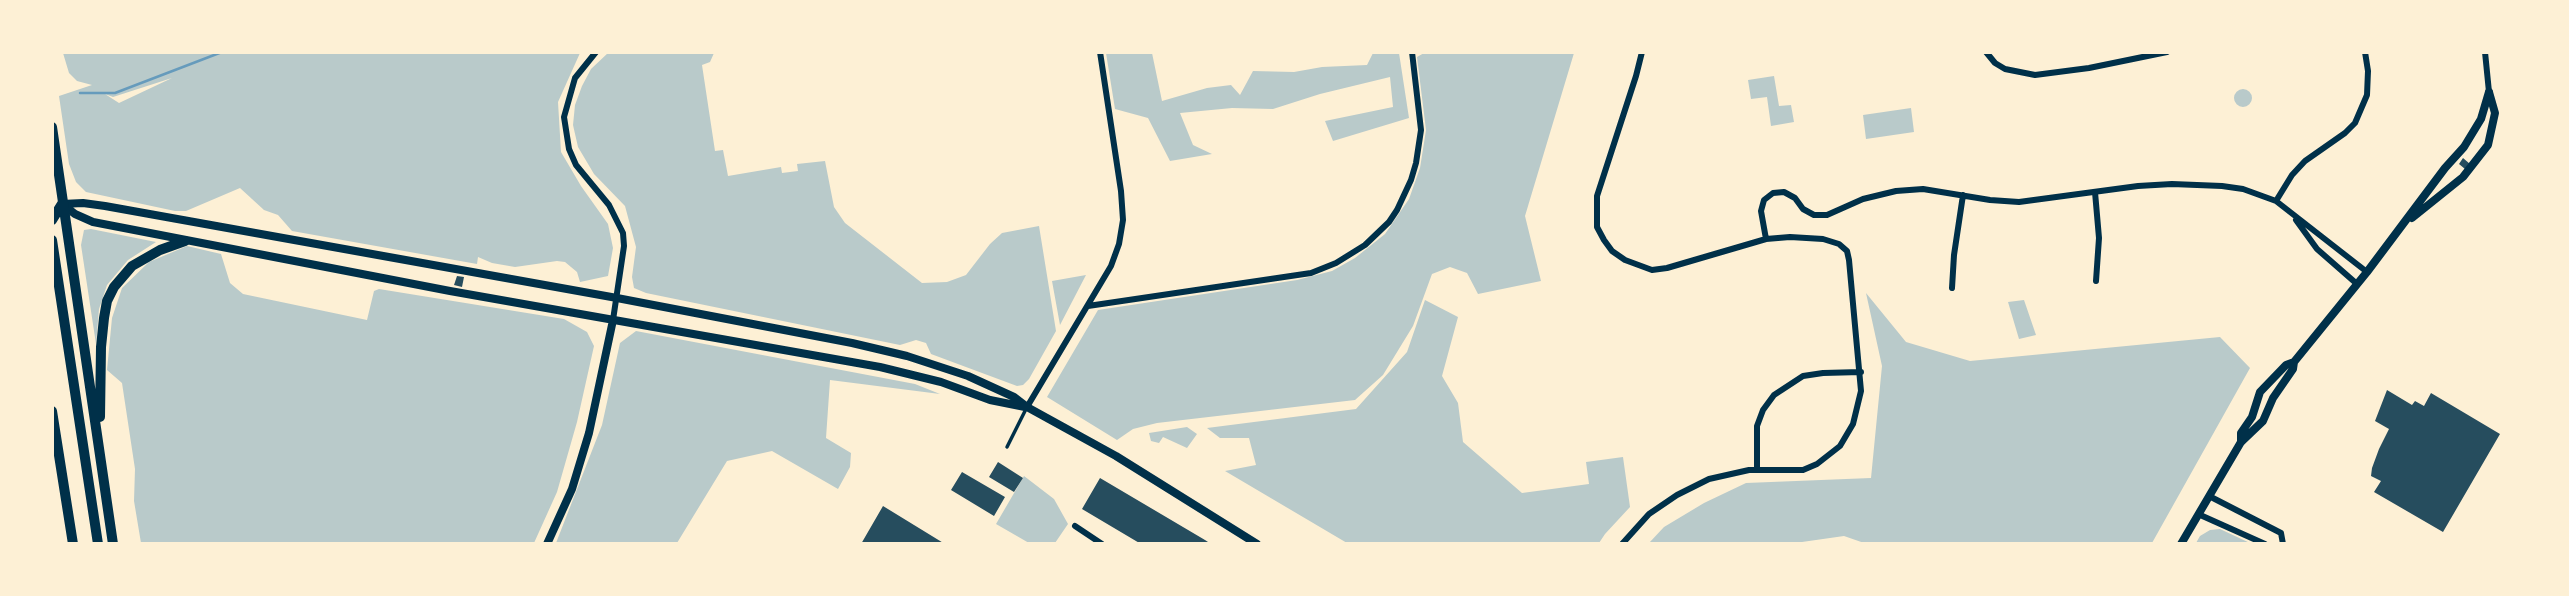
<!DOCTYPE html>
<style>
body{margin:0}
#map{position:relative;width:2569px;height:596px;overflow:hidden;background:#fdf0d5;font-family:Signika,sans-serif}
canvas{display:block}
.frame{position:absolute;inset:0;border:54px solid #fdf0d5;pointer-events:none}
</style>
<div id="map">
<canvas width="2569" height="596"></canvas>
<div class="frame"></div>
</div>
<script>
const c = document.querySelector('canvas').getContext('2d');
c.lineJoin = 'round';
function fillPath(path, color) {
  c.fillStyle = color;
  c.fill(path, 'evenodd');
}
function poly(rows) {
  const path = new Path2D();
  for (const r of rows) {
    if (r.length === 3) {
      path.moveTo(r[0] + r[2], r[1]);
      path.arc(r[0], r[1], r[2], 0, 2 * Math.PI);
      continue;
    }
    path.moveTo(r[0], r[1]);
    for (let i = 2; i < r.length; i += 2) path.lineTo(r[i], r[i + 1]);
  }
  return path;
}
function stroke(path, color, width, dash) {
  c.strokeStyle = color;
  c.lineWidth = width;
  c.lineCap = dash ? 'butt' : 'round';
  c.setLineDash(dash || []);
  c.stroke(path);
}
fillPath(poly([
 [609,52,714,53,710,62,702,65,715,151,723,150,728,176,781,167,782,173,798,171,797,164,825,161,834,207,845,223,922,283,947,282,966,275,990,244,1002,233,1039,226,1056,331,1029,379,1023,385,1017,386,931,354,926,343,916,340,900,345,646,293,634,288,632,277,636,247,625,206,594,174,578,147,573,125,575,105,582,86,591,69],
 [63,53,580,53,558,102,561,152,581,186,608,224,613,248,608,276,580,282,577,272,565,262,557,261,515,267,492,263,478,257,477,264,292,231,278,215,264,210,240,188,186,211,175,211,86,192,76,182,69,164,59,96,92,85,77,81,69,73],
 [172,78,119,103,105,94,113,97],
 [1106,53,1152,53,1162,101,1207,88,1231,85,1240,95,1253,71,1294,72,1322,67,1367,65,1373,53,1399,53,1409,118,1333,141,1325,121,1393,107,1390,77,1320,94,1273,109,1232,108,1180,113,1193,145,1212,154,1170,161,1148,118,1115,109],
 [1424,53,1574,53,1525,216,1541,281,1478,294,1467,273,1450,267,1432,274,1413,326,1383,375,1355,400,1157,423,1133,429,1117,440,1047,397,1098,310,1297,280,1332,271,1355,258,1385,234,1409,199,1420,168,1426,130,1417,57],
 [1774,76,1779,106,1791,105,1794,122,1771,126,1767,97,1751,99,1748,80],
 [2243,98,9],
 [1911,108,1914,132,1866,139,1863,115],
 [91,229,156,242,128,260,107,285,99,309,96,344,81,245,84,230],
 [187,246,221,254,230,283,243,294,367,320,374,291,379,289,564,319,587,332,594,346,577,422,557,492,534,543,141,543,134,501,135,469,122,383,107,370,112,318,122,288,149,262],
 [1086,275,1060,325,1052,281],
 [1866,293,1906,342,1970,361,2220,337,2250,368,2152,543,1867,544,1844,536,1788,544,1649,543,1664,527,1704,503,1746,483,1871,478,1882,366],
 [1425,300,1458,317,1442,376,1458,403,1463,442,1522,493,1589,484,1586,462,1623,457,1630,507,1605,534,1599,543,1347,543,1225,471,1256,465,1249,438,1220,438,1207,428,1356,409,1407,352],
 [2024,300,2036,335,2019,339,2008,302],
 [636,331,915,384,940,394,830,380,826,438,851,453,850,467,838,489,772,451,727,461,677,543,556,543,602,425,620,343],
 [1187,427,1197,434,1187,448,1163,437,1159,443,1151,441,1149,433],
 [1024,476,1054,499,1068,524,1055,543,1029,543,996,524],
 [2220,529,2250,543,2196,543,2200,536,2210,530]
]), '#b9caca');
stroke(poly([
 [80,93,115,93,222,52]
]), '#669bbc', 2.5);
fillPath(poly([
 [2463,158,2470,164,2465,169,2459,164],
 [457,276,464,277,462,287,454,285],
 [2387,390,2412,405,2415,401,2424,406,2431,393,2500,434,2443,532,2374,492,2381,481,2371,476,2372,468,2379,449,2389,429,2375,421],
 [998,462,1023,478,1014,492,989,477],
 [962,472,1005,497,994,516,951,490],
 [1100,478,1205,540,1211,544,1141,544,1082,509],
 [883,506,945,544,861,544]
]), '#264d5e');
stroke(poly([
 [1007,447,1026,409]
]), '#003049', 3.5);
stroke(poly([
 [596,52,575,78,564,117,569,149,576,165,609,205,623,233,624,246,613,320],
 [1986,52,1995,63,2005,69,2035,75,2089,68,2167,52],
 [2485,52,2489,92],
 [2095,192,2099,238,2096,281],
 [2276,201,2292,175,2305,161,2345,133,2355,123,2367,95,2368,71,2365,52],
 [2296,220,2317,249,2357,284],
 [1766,239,1761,211,1764,200,1773,193,1784,192,1795,198,1803,209,1814,215,1827,215,1863,199,1896,191,1923,189,1990,200,2019,202,2138,186,2172,184,2222,186,2243,189,2276,201,2367,272],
 [1952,288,1954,255,1963,195],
 [1088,306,1311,273,1336,263,1365,245,1389,222,1397,210,1411,180,1416,163,1421,130,1412,52],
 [1027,407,1111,266,1119,244,1123,220,1121,191,1100,52],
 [1757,469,1757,426,1763,410,1774,395,1803,376,1823,373,1861,372],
 [2209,496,2281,533,2283,544],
 [2198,514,2265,544],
 [1075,526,1102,544],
 [1622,544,1649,514,1677,495,1709,479,1749,470,1803,470,1817,464,1840,446,1853,424,1861,391,1849,260,1847,251,1839,244,1823,239,1790,237,1766,239,1667,268,1652,270,1625,260,1612,251,1604,240,1597,227,1597,196,1636,76,1642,52]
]), '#003049', 6);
stroke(poly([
 [62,204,83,203,105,206,617,298,852,343,907,356,968,376,1014,397,1027,407,1116,456,1257,544],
 [62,204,75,214,93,222,450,291,880,367,941,382,990,400,1025,407],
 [2412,218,2463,177,2488,145,2495,113,2489,92],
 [2241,442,2241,433,2252,417,2260,392,2286,365,2294,362,2367,272,2445,168,2464,147,2481,119,2489,92],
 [547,544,572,489,589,433,613,320],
 [2181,544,2241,442,2263,421,2273,398,2293,369,2294,362]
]), '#003049', 8);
stroke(poly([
 [52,127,113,544],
 [52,220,62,204],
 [52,240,98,544],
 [52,411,73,544],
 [100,417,101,347,104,318,107,301,114,287,132,266,160,250,185,241]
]), '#003049', 10);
</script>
